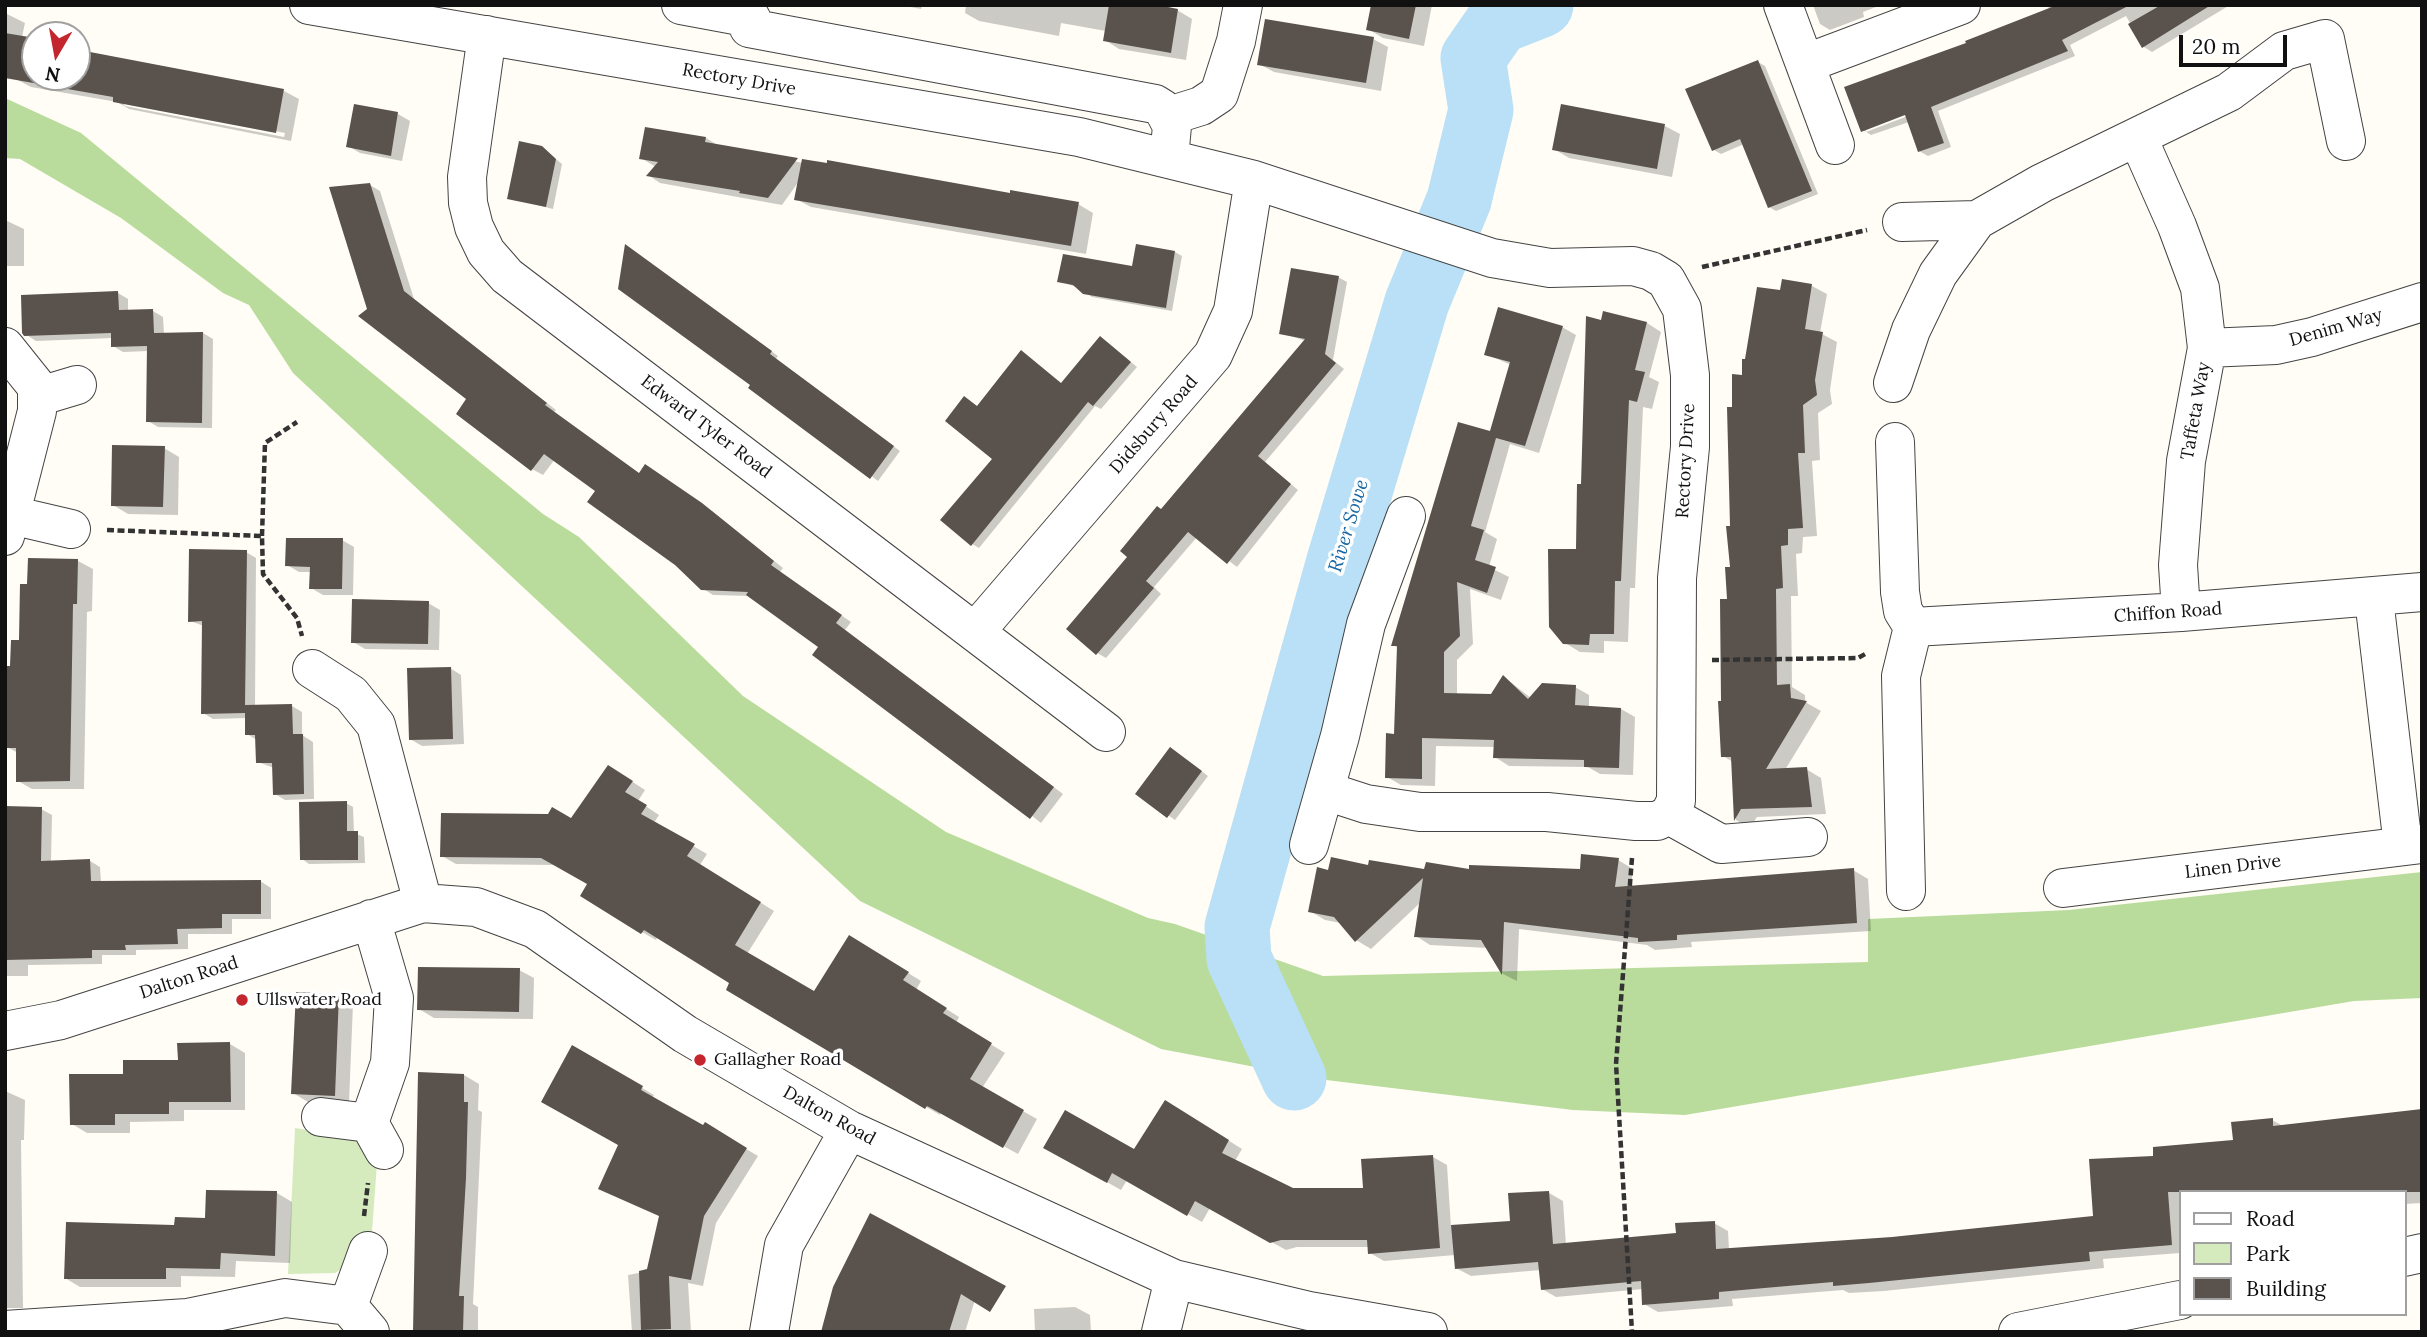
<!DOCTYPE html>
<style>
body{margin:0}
#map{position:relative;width:2427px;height:1337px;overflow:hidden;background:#fffdf5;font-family:Lora,serif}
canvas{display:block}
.frame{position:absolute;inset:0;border:7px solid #111;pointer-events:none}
.legend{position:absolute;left:2179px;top:1190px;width:228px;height:126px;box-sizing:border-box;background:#fff;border:2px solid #a0a0a0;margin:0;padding:9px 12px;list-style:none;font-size:21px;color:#111}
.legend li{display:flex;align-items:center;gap:14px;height:35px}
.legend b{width:35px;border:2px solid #a0a0a0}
.north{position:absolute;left:21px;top:21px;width:70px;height:70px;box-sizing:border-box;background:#fff;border:2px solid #a0a0a0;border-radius:50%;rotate:190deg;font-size:19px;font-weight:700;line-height:28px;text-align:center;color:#111}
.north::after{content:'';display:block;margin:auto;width:24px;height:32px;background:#c4262e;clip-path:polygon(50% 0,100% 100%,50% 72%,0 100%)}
.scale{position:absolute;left:2179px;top:35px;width:108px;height:32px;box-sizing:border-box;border:4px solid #111;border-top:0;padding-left:9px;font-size:21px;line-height:24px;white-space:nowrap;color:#111;-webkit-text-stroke:5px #fff;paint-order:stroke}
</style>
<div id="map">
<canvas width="2427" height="1337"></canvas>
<div class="frame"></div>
<ul class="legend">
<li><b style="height:9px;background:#fff"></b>Road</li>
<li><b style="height:19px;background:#d5ebbd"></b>Park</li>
<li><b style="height:19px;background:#5a524d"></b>Building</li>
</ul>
<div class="north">N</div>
<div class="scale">20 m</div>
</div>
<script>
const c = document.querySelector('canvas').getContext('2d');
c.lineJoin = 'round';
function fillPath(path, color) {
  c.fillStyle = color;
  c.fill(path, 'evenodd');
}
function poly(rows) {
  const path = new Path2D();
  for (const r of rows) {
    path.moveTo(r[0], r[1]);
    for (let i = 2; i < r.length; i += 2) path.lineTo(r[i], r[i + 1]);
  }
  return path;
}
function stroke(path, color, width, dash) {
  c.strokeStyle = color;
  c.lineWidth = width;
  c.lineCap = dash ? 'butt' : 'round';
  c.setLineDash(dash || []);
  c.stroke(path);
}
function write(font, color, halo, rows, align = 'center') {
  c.font = font + ' Lora,serif';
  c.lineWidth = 7;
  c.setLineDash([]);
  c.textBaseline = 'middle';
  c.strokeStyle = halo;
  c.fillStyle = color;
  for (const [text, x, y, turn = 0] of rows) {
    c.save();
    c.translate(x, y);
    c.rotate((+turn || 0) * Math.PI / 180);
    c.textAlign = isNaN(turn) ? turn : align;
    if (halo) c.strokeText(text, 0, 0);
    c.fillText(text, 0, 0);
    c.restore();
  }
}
fillPath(poly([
 [295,1128,339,1135,359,1142,377,1164,372,1231,353,1239,346,1266,335,1273,288,1274]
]), '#d5ebbd');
fillPath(poly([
 [5,98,81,133,543,514,579,537,743,696,946,832,1148,918,1175,924,1323,976,1868,962,1868,919,2069,910,2422,872,2422,998,2354,1001,1685,1115,1573,1110,1318,1079,1161,1049,860,901,293,373,249,305,223,293,121,218,20,159,5,158]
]), '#b9dc9c');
fillPath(poly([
 [900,5,922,5,921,9],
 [966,5,1146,5,1177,10,1192,19,1186,60,1119,49,1105,40,1106,31,1061,23,1059,36,979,21,965,13],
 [1373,5,1432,5,1424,46,1383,38,1368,29],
 [1813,5,1881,5,1863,12,1864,17,1830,30,1820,24],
 [2047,5,2230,5,2152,52,2144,47,2126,16,2070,45,2075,56,1938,111,1951,147,1928,156,1919,151,1909,122,1871,135,1863,130,1969,44,2050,10],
 [1912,111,1913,114,1866,132,1866,128],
 [5,13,25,23,22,37,35,40,35,77,77,77,77,47,102,57,284,91,299,99,291,141,129,109,117,102,31,87,16,79,5,61],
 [121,101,285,133,284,137,125,106],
 [1373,39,1388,47,1381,91,1274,72,1259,64],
 [1758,62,1765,66,1818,194,1776,211,1769,207,1744,144,1721,154,1714,150],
 [355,106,398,114,410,121,402,161,360,153,348,146],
 [1665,126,1680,134,1672,177,1569,158,1554,149],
 [646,129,706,138,719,146,803,163,1078,204,1093,213,1086,254,811,207,796,199,799,181,782,205,660,183,648,175,656,167,641,158],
 [541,147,562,164,553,209,509,198],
 [370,185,380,191,414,299,556,410,554,412,640,474,712,511,783,568,780,572,851,622,845,630,1063,794,1041,823,820,647,751,596,713,595,702,588,598,490,555,459,543,475,532,469,469,399,369,310],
 [5,220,24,229,24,266,5,266],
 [632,251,778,356,776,359,900,451,878,481,752,384],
 [1175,252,1182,256,1172,311,1092,297,1079,288,1059,281,1133,268],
 [1338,277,1347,282,1333,360,1344,369,1265,462,1298,490,1237,567,1197,537,1154,587,1161,594,1106,658,1097,653,1130,557,1162,511,1306,341,1281,333],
 [1812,286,1827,294,1820,333,1837,342,1830,390,1832,404,1818,413,1820,460,1812,461,1817,536,1803,537,1802,553,1796,554,1798,596,1791,596,1792,687,1805,695,1805,702,1821,711,1785,770,1806,769,1821,778,1826,814,1757,817,1750,828,1736,820,1733,762,1723,756,1723,702,1731,569,1733,408,1746,361,1781,292],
 [118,293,128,299,128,311,153,311,163,317,164,334,203,333,213,339,212,428,158,427,148,421,149,351,123,352,113,346,113,338,36,341,25,334],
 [1602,322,1647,323,1661,332,1649,377,1659,382,1652,409,1643,407,1635,588,1630,588,1628,642,1604,641,1604,653,1580,652,1565,643],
 [1562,327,1576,335,1539,453,1510,444,1485,532,1497,539,1489,567,1509,577,1501,600,1470,589,1473,644,1457,660,1457,695,1492,696,1504,677,1531,698,1575,687,1589,695,1589,708,1621,709,1635,717,1633,775,1600,774,1588,767,1509,766,1495,757,1495,747,1436,746,1435,786,1401,785,1387,777,1396,735,1398,648,1393,645,1491,433,1511,365,1486,354],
 [1107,342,1137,367,1101,409,1095,406,979,548,972,544,994,459,978,407,1062,384],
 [164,448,179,457,178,515,128,514,113,505],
 [342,540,354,547,353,595,323,595,311,588,311,572,299,572,287,565],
 [246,552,256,558,255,707,292,706,302,712,302,735,313,742,314,799,285,800,275,794,274,768,258,762,257,740,247,734,247,718,213,719,203,713,204,626,190,621],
 [78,561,93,569,92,611,87,612,84,789,32,789,18,781,18,753,7,747,12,668,21,642,29,586],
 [428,603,440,610,439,650,365,649,353,642],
 [450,668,461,675,464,744,422,746,410,739],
 [1177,753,1208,776,1175,820,1138,794],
 [622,775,645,790,638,801,659,815,654,823,707,854,700,865,774,911,747,954,815,993,863,945,921,981,916,990,959,1017,956,1023,1005,1053,982,1088,1037,1119,1018,1154,941,1112,940,1115,800,1034,732,983,658,936,656,940,642,932,589,884,556,865,456,864,442,856,572,820],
 [346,803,353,807,354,833,364,837,365,863,309,864,302,859],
 [5,808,41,809,52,815,51,862,90,861,100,867,101,882,260,881,271,888,271,919,232,919,232,934,188,934,188,949,136,950,136,955,102,955,102,964,28,965,28,976,5,976],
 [1618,860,1633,869,1631,888,1853,870,1868,879,1871,931,1691,942,1692,947,1655,950,1647,945,1519,929,1517,981,1503,974,1488,948,1430,945,1416,936,1421,902,1371,949,1356,940,1341,923,1325,920,1310,911,1329,872,1370,867,1426,871,1581,870],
 [519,970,534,978,533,1019,434,1018,419,1009],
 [339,996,353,1004,349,1103,308,1102,293,1093],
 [230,1044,245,1053,245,1110,184,1110,184,1121,130,1122,130,1133,87,1133,72,1124,125,1075,179,1062],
 [572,1047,654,1095,652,1099,704,1128,706,1125,758,1156,716,1223,703,1286,688,1283,691,1332,632,1332,628,1275,649,1271,660,1216],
 [464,1075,479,1084,478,1110,482,1112,473,1304,478,1307,478,1332,415,1332],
 [5,1091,25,1100,24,1140,21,1140,23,1308,5,1308],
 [1180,1110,1242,1149,1235,1161,1292,1190,1365,1190,1433,1157,1447,1165,1451,1227,1512,1222,1549,1193,1563,1201,1566,1245,1677,1234,1714,1223,1728,1231,1729,1250,1892,1239,2095,1218,2155,1157,2234,1142,2272,1120,2285,1127,2422,1110,2422,1203,2404,1204,2404,1192,2180,1192,2180,1253,2103,1259,2104,1268,1884,1291,1849,1293,1843,1290,1732,1299,1733,1306,1658,1312,1644,1304,1643,1289,1556,1297,1542,1289,1541,1270,1471,1276,1456,1268,1455,1255,1384,1261,1370,1253,1370,1247,1297,1247,1286,1250,1210,1208,1202,1222,1127,1180,1121,1190,1046,1148,1135,1151],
 [277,1193,292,1202,290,1263,236,1261,235,1277,181,1276,181,1287,80,1287,65,1278,176,1227,207,1220],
 [871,1215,975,1300,965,1332,908,1332],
 [1075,1307,1090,1315,1091,1332,1035,1332,1034,1309]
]), '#0003');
stroke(poly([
 [1294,1078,1239,959,1237,927,1339,561,1417,302,1459,200,1481,110,1473,58,1498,22,1541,5]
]), '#b9e0f7', 65);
fillPath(poly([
 [1109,5,1158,5,1178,9,1171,53,1103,41],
 [1371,5,1416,5,1409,39,1366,30],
 [2057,5,2130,5,2062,40,2068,51,1931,107,1944,143,1918,152,1905,115,1861,132,1844,87,1966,43,1965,41],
 [2161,5,2211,5,2142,48,2128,24],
 [1265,19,1374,37,1366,83,1257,65],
 [5,33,35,38,35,77,77,77,77,45,90,48,90,52,284,89,276,133,113,102,113,97,5,78],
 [1758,60,1812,191,1768,208,1740,139,1712,151,1685,89],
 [354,104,398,112,391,156,346,147],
 [1561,104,1665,124,1657,169,1552,150],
 [645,127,706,137,705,142,798,158,768,198,739,193,740,191,646,176,658,162,639,159],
 [519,141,542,146,556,159,546,207,507,199],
 [802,159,827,163,827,160,1010,193,1010,190,1079,202,1071,246,794,200],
 [370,183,404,291,547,403,545,405,639,473,645,464,702,503,774,561,771,565,842,615,836,623,1054,787,1030,819,812,655,818,647,746,595,748,592,701,590,675,565,587,502,595,491,544,454,531,471,456,414,466,399,358,316,367,309,329,187],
 [625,244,772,351,770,354,894,446,870,479,748,388,750,385,618,289],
 [1136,244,1175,251,1166,308,1083,294,1073,285,1057,282,1063,254,1132,266],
 [1291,268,1339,276,1325,354,1336,363,1258,456,1291,484,1227,564,1188,532,1146,581,1154,588,1096,655,1066,629,1127,557,1120,551,1157,506,1161,509,1305,339,1279,334],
 [1782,279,1812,284,1805,329,1823,332,1815,380,1817,395,1803,405,1805,453,1798,453,1803,528,1788,529,1788,545,1781,546,1783,588,1776,589,1777,685,1790,684,1791,698,1807,701,1766,769,1807,767,1812,807,1741,809,1734,821,1731,757,1721,757,1718,701,1721,701,1720,599,1727,599,1725,567,1730,567,1726,526,1730,526,1727,407,1732,407,1732,374,1742,375,1742,359,1745,359,1757,287,1780,290],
 [118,291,119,310,153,309,154,333,203,332,202,423,146,422,147,346,111,347,111,333,24,336,22,333,21,295],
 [1498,307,1563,326,1525,446,1496,438,1471,526,1484,530,1475,560,1496,567,1487,593,1457,582,1460,636,1444,652,1444,693,1491,694,1503,675,1528,699,1542,683,1576,685,1575,705,1621,708,1619,768,1584,767,1584,760,1493,758,1494,740,1422,738,1422,779,1385,778,1386,733,1394,734,1397,646,1391,646,1458,422,1490,431,1510,362,1484,355],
 [1603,311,1647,322,1635,370,1645,372,1637,402,1629,400,1621,581,1615,581,1614,634,1590,634,1589,645,1563,644,1549,627,1548,549,1576,549,1577,484,1581,484,1586,316,1601,320],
 [1100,336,1131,362,1093,406,1088,402,971,546,940,520,992,459,945,421,964,396,977,406,1021,350,1061,383],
 [112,445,165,446,163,507,111,506],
 [286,538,343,538,342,589,309,589,310,567,285,566],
 [189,549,247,550,245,705,292,704,293,734,303,734,304,794,273,795,272,763,256,763,255,735,245,735,245,713,201,714,202,621,188,622],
 [28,558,78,559,77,604,73,604,70,781,16,782,16,748,5,748,5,666,10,666,11,640,19,640,20,584,27,584],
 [352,599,429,601,428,644,351,643],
 [451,667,453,739,409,740,407,668],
 [1170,747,1202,771,1167,818,1135,794],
 [608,765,633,781,625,792,647,805,641,814,695,844,687,856,761,902,735,945,814,991,849,935,909,972,903,980,947,1008,943,1013,992,1043,970,1079,1024,1110,1003,1148,927,1106,925,1109,726,990,729,983,644,930,641,934,580,896,587,884,541,858,440,857,441,813,548,814,552,807,571,818],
 [347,801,347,831,358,831,358,860,300,860,299,802],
 [5,806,42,807,41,861,90,859,91,881,261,880,261,914,222,914,222,928,177,929,178,944,125,945,126,950,92,950,92,958,5,960],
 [1581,854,1619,858,1615,887,1854,868,1857,923,1677,935,1677,940,1638,942,1638,938,1504,922,1502,975,1481,940,1414,937,1423,878,1355,942,1334,917,1308,912,1317,867,1328,870,1331,857,1368,865,1369,860,1424,869,1426,862,1469,869,1469,865,1580,869],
 [418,967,520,968,519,1012,417,1010],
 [296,992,339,994,335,1096,291,1094],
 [230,1042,231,1102,169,1102,169,1114,115,1114,115,1125,70,1125,69,1074,123,1074,123,1060,178,1060,177,1043],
 [572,1045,643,1086,641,1090,703,1125,705,1122,747,1148,704,1216,691,1280,669,1276,671,1329,641,1330,639,1271,647,1269,659,1216,598,1189,618,1145,541,1102],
 [418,1072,464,1074,464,1102,468,1102,466,1178,459,1296,464,1296,463,1332,413,1332],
 [1165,1100,1229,1140,1222,1153,1293,1188,1363,1188,1361,1159,1433,1155,1440,1248,1368,1254,1367,1240,1281,1240,1270,1243,1195,1201,1187,1216,1112,1173,1107,1183,1043,1148,1065,1110,1134,1149],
 [2422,1109,2422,1192,2168,1192,2172,1245,2089,1252,2090,1261,1869,1283,1833,1286,1833,1282,1719,1292,1719,1299,1642,1305,1641,1281,1541,1290,1538,1262,1455,1269,1451,1225,1510,1221,1508,1193,1549,1191,1553,1244,1676,1233,1675,1223,1715,1221,1716,1249,1892,1237,2093,1216,2089,1159,2153,1156,2153,1147,2233,1140,2231,1122,2273,1118,2273,1126],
 [206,1190,277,1191,275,1256,221,1253,220,1269,166,1268,166,1279,64,1279,66,1222,174,1225,175,1217,205,1218],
 [870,1213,1006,1286,990,1312,961,1294,949,1332,821,1332,833,1287]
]), '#5a524d');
const minor = poly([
 [309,5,1079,137,1254,180,1492,258,1550,268,1633,266,1651,271,1666,280,1682,309,1690,375,1690,447,1677,578,1676,801,1669,815,1657,821,1636,821,1547,812,1420,812,1366,804,1326,791],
 [681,5,751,18],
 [1783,5,1835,145],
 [749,28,1155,104,1163,109,1172,126,1169,158],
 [487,35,467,177,468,203,474,227,486,252,507,276,1106,732],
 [1807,63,1961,5],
 [1169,116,1201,106,1219,94,1236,41,1243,5],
 [2138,138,2177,226,2200,288,2207,348,2186,461,2178,565,2181,612],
 [1902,222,1977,220],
 [5,347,37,387,37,411,5,536],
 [2207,348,2276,345,2312,337,2422,302],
 [1893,383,1911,330,1938,274,1977,220,2042,183,2229,92,2284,51,2325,39,2346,141],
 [37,397,77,385],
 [1895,442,1900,592,1903,611,1913,627,1901,676,1906,891],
 [11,515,71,529],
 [2374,599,2403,846],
 [1913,627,2181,612,2422,592],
 [975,632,1213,355,1233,311,1254,180],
 [312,669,351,694,376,725,423,903],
 [1669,815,1721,844,1808,837],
 [1309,845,1340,736,1366,624,1406,516],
 [2063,888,2422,844],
 [5,1031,61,1020,423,903,476,907,535,929,685,1034,849,1130,1174,1279,1309,1311,1428,1332],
 [321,1117,369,1123,384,1150],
 [369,1123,390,1063,394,998,371,919],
 [2404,1257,2422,1253],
 [348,1306,368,1251],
 [5,1330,187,1318,285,1298,348,1306,370,1332],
 [769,1332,784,1245,849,1130],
 [1161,1332,1174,1279],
 [2018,1332,2180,1300]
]);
stroke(minor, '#444', 40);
stroke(poly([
 [1702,267,1867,230],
 [107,530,262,536,263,574,297,618,302,636],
 [262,536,265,443,297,422],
 [1712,660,1858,658,1867,653],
 [1632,858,1616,1064,1632,1332],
 [364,1216,368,1183]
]), '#333', 4.5, [7, 3.5]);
stroke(minor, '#fff', 38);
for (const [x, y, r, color] of [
 [242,1000,7,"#c4262e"],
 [700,1060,7,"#c4262e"]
]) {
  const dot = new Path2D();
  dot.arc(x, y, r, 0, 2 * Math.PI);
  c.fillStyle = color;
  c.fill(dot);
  stroke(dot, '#fff', 2.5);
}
write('18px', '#111', '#fff', [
 ["Rectory Drive",739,80,10],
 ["Denim Way",2336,328,-16],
 ["Taffeta Way",2196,411,-80],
 ["Didsbury Road",1154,425,-49],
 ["Edward Tyler Road",706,427,37],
 ["Rectory Drive",1686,461,-87],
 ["Chiffon Road",2168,613,-4],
 ["Linen Drive",2233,867,-7],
 ["Dalton Road",189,978,-18],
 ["Dalton Road",829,1116,29]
]);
write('18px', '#111', '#fff', [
 ["Ullswater Road",256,1000],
 ["Gallagher Road",714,1060]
], 'left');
write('italic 19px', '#1768a6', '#fff', [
 ["River Sowe",1349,526,-73]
]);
</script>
